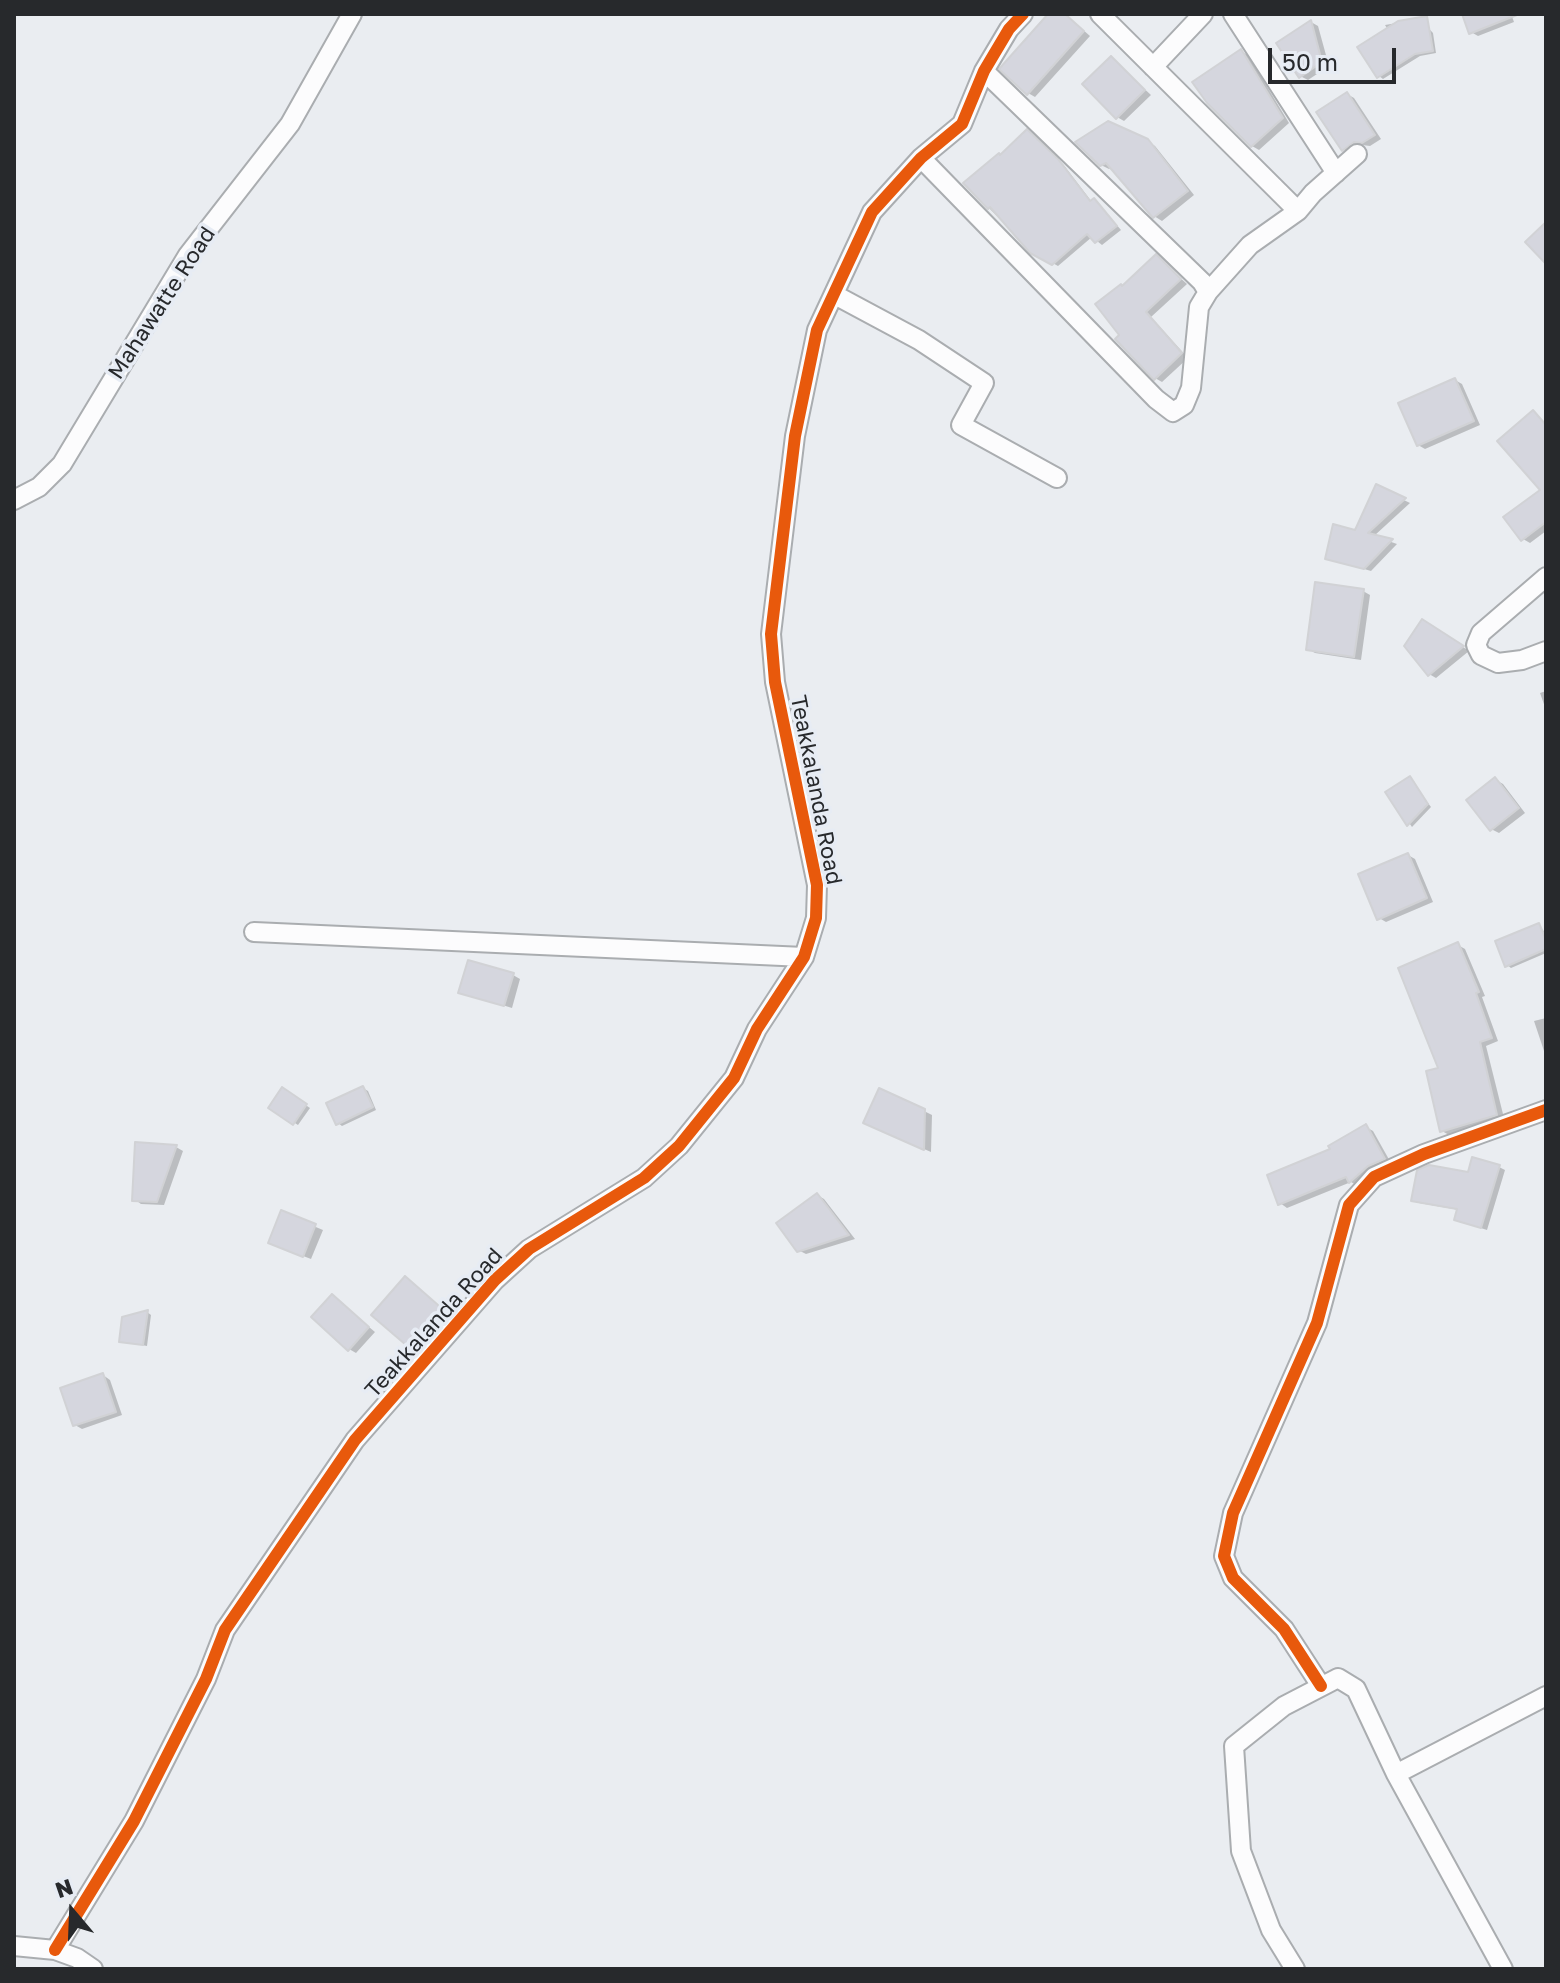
<!DOCTYPE html>
<style>
body{margin:0}
#map{position:relative;width:1560px;height:1983px;overflow:hidden;background:#eaedf1;font-family:"Golos Text",sans-serif}
canvas{display:block}
.frame{position:absolute;inset:0;border:16px solid #27292c;pointer-events:none}
.north{position:absolute;left:32px;top:1871px;width:80px;height:80px;-webkit-text-stroke:6px #e7ecf4;paint-order:stroke;rotate:341deg;font-size:22px;font-weight:700;line-height:32px;text-align:center;color:#27292c}
.north::after{content:'';display:block;margin:auto;width:28px;height:36px;background:#27292c;clip-path:polygon(50% 0,100% 100%,50% 72%,0 100%)}
.scale{position:absolute;left:1268px;top:48px;width:128px;height:36px;box-sizing:border-box;border:4px solid #27292c;border-top:0;padding-left:10px;font-size:24px;line-height:28px;white-space:nowrap;color:#27292c;-webkit-text-stroke:6px #e7ecf4;paint-order:stroke}
</style>
<div id="map">
<canvas width="1560" height="1983"></canvas>
<div class="frame"></div>
<div class="north">N</div>
<div class="scale">50 m</div>
</div>
<script>
const c = document.querySelector('canvas').getContext('2d');
c.lineJoin = 'round';
function fillPath(path, color) {
  c.fillStyle = color;
  c.fill(path, 'evenodd');
}
function poly(rows) {
  const path = new Path2D();
  for (const r of rows) {
    path.moveTo(r[0], r[1]);
    for (let i = 2; i < r.length; i += 2) path.lineTo(r[i], r[i + 1]);
  }
  return path;
}
function stroke(path, color, width, dash) {
  c.strokeStyle = color;
  c.lineWidth = width;
  c.lineCap = dash ? 'butt' : 'round';
  c.setLineDash(dash || []);
  c.stroke(path);
}
function write(font, color, halo, rows, align = 'center') {
  c.font = font + ' "Golos Text",sans-serif';
  c.lineWidth = 7;
  c.setLineDash([]);
  c.textBaseline = 'middle';
  c.strokeStyle = halo;
  c.fillStyle = color;
  for (const [text, x, y, turn = 0] of rows) {
    c.save();
    c.translate(x, y);
    c.rotate((+turn || 0) * Math.PI / 180);
    c.textAlign = isNaN(turn) ? turn : align;
    if (halo) c.strokeText(text, 0, 0);
    c.fillText(text, 0, 0);
    c.restore();
  }
}
fillPath(poly([
 [1051,14,1065,14,1090,36,1035,97,1028,93],
 [1464,14,1511,14,1514,22,1478,36,1471,32],
 [1420,19,1433,33,1436,53,1420,56,1383,79,1379,76,1388,30,1385,25],
 [1311,22,1318,26,1329,66,1308,80,1300,76],
 [1241,51,1248,55,1289,123,1259,150,1252,146],
 [1111,58,1151,95,1124,121,1117,117],
 [1347,94,1354,98,1381,139,1370,146,1362,145,1351,154,1344,150],
 [1033,135,1063,164,1092,202,1099,204,1121,230,1102,245,1092,237,1058,266,1031,251,989,208,1001,157],
 [1147,141,1155,146,1194,195,1162,221,1154,216,1113,167,1109,169,1101,165],
 [1156,256,1187,284,1151,317,1188,358,1162,382,1155,378,1123,288],
 [1455,380,1462,384,1480,425,1425,449,1418,445],
 [1377,487,1410,503,1374,536,1397,544,1371,571,1327,558,1357,532],
 [1546,487,1546,531,1530,543,1523,539],
 [1363,591,1370,595,1361,660,1315,653,1308,649],
 [1430,625,1469,651,1436,678,1429,674],
 [1546,691,1546,710,1540,693],
 [1410,779,1431,807,1412,827,1388,793],
 [1496,780,1503,784,1525,813,1499,833,1491,829],
 [1408,855,1415,859,1433,902,1386,922,1379,918],
 [1539,925,1546,934,1546,953,1511,968,1507,965],
 [1458,945,1465,949,1485,996,1482,997,1498,1041,1486,1046,1504,1118,1449,1135,1442,1131,1440,1069],
 [513,975,520,979,512,1008,461,992],
 [1546,1018,1546,1057,1534,1021],
 [363,1088,368,1091,376,1110,342,1126,338,1123],
 [283,1090,310,1108,298,1125,271,1108],
 [924,1111,932,1115,931,1152,873,1127],
 [1366,1127,1373,1131,1391,1163,1358,1186,1351,1182,1287,1208,1280,1203,1333,1150],
 [176,1147,183,1151,164,1205,141,1204,134,1199],
 [1499,1167,1505,1170,1487,1230,1462,1222,1459,1210,1419,1203,1414,1200,1469,1174],
 [817,1195,824,1199,855,1239,806,1254,798,1250],
 [282,1213,323,1230,311,1259,277,1246],
 [412,1283,452,1317,421,1353,414,1349],
 [332,1296,375,1332,356,1353,349,1349],
 [147,1312,151,1315,147,1346,121,1341],
 [103,1375,110,1380,122,1415,82,1429,75,1425]
]), '#0003');
const building = poly([
 [1048,14,1065,14,1084,31,1027,95,999,69,1048,14],
 [1462,14,1517,14,1517,15,1469,34,1462,14],
 [1427,16,1433,51,1415,54,1377,78,1357,47,1398,21,1427,16],
 [1311,20,1322,62,1299,78,1276,43,1311,20],
 [1241,49,1283,118,1251,147,1207,103,1192,82,1241,49],
 [1111,56,1145,90,1116,119,1082,84,1111,56],
 [1347,92,1375,135,1362,143,1354,142,1342,151,1316,112,1347,92],
 [1108,121,1148,139,1188,191,1153,218,1106,163,1100,166,1075,142,1108,121],
 [1027,129,1058,159,1090,201,1094,198,1117,226,1095,243,1087,234,1052,265,1030,253,990,207,988,209,963,183,999,153,1000,155,1027,129],
 [1546,222,1546,264,1525,242,1546,222],
 [1156,254,1181,279,1146,312,1182,353,1154,380,1115,339,1119,335,1095,304,1121,284,1122,286,1156,254],
 [1455,378,1474,421,1417,446,1398,403,1455,378],
 [1533,410,1546,425,1546,522,1521,541,1503,517,1540,490,1497,441,1533,410],
 [1376,484,1406,498,1368,533,1393,539,1364,569,1325,559,1333,524,1355,530,1376,484],
 [1315,582,1364,589,1354,657,1306,650,1315,582],
 [1422,619,1464,646,1428,676,1404,646,1422,619],
 [1410,776,1428,804,1407,826,1385,792,1410,776],
 [1495,777,1519,808,1490,831,1466,800,1495,777],
 [1408,853,1427,898,1377,920,1358,874,1408,853],
 [1539,923,1546,940,1546,949,1505,967,1495,941,1539,923],
 [1458,942,1479,992,1476,993,1492,1038,1480,1042,1497,1115,1440,1132,1426,1071,1438,1068,1398,968,1458,942],
 [468,960,514,973,504,1006,458,993,468,960],
 [363,1086,373,1107,336,1125,326,1103,363,1086],
 [282,1087,307,1104,293,1125,268,1108,282,1087],
 [879,1088,925,1109,924,1150,863,1123,879,1088],
 [1366,1124,1385,1159,1368,1166,1349,1183,1346,1177,1278,1205,1267,1175,1330,1149,1328,1146,1366,1124],
 [135,1142,177,1145,157,1202,132,1201,135,1142],
 [1472,1157,1500,1165,1481,1228,1454,1220,1457,1209,1411,1201,1417,1170,1429,1165,1468,1172,1472,1157],
 [817,1193,849,1235,797,1252,776,1223,817,1193],
 [281,1210,316,1224,303,1257,268,1243,281,1210],
 [405,1276,446,1312,413,1351,371,1315,405,1276],
 [332,1294,369,1327,348,1351,311,1317,332,1294],
 [148,1310,143,1345,119,1342,122,1317,148,1310],
 [103,1373,116,1412,73,1426,60,1388,103,1373]
]);
fillPath(building, '#d5d6de');
stroke(building, '#d1d2d5', 2);
const minor = poly([
 [1100,14,1298,211],
 [1233,14,1336,173],
 [1153,67,1203,14],
 [984,71,1202,282,1208,292],
 [921,158,1156,399,1173,412,1184,405,1191,388,1199,307,1208,292,1250,245,1298,211,1313,193,1357,154],
 [835,295,919,340,984,383,961,425,1057,478],
 [14,500,39,487,62,464,188,255,290,124,352,14],
 [1546,577,1481,633,1476,645,1481,655,1498,663,1522,660,1546,651],
 [254,932,804,957],
 [1321,1686,1284,1629,1233,1578,1224,1556,1233,1513,1317,1323,1349,1205,1374,1177,1424,1154,1546,1110],
 [1396,1774,1546,1696],
 [14,1946,55,1950,77,1958,93,1969],
 [55,1950,134,1821,206,1679,225,1630,355,1440,495,1280,529,1249,644,1178,679,1146,734,1078,757,1029,804,957,816,918,817,885,775,682,771,634,795,436,817,330,872,212,921,158,962,124,984,71,1009,29,1023,14],
 [1295,1969,1271,1930,1241,1851,1234,1746,1284,1706,1338,1678,1356,1689,1396,1774,1503,1969]
]);
stroke(minor, '#aaadb0', 22);
stroke(minor, '#fcfcfd', 18);
stroke(poly([
 [1321,1686,1284,1629,1233,1578,1224,1556,1233,1513,1317,1323,1349,1205,1374,1177,1424,1154,1546,1110],
 [55,1950,134,1821,206,1679,225,1630,355,1440,495,1280,529,1249,644,1178,679,1146,734,1078,757,1029,804,957,816,918,817,885,775,682,771,634,795,436,817,330,872,212,921,158,962,124,984,71,1009,29,1023,14]
]), '#e8590c', 12);
write('22px', '#27292c', '#e7ecf4', [
 ["Mahawatte Road",162,303,-57],
 ["Teakkalanda Road",816,790,79],
 ["Teakkalanda Road",434,1323,-48]
]);
</script>
